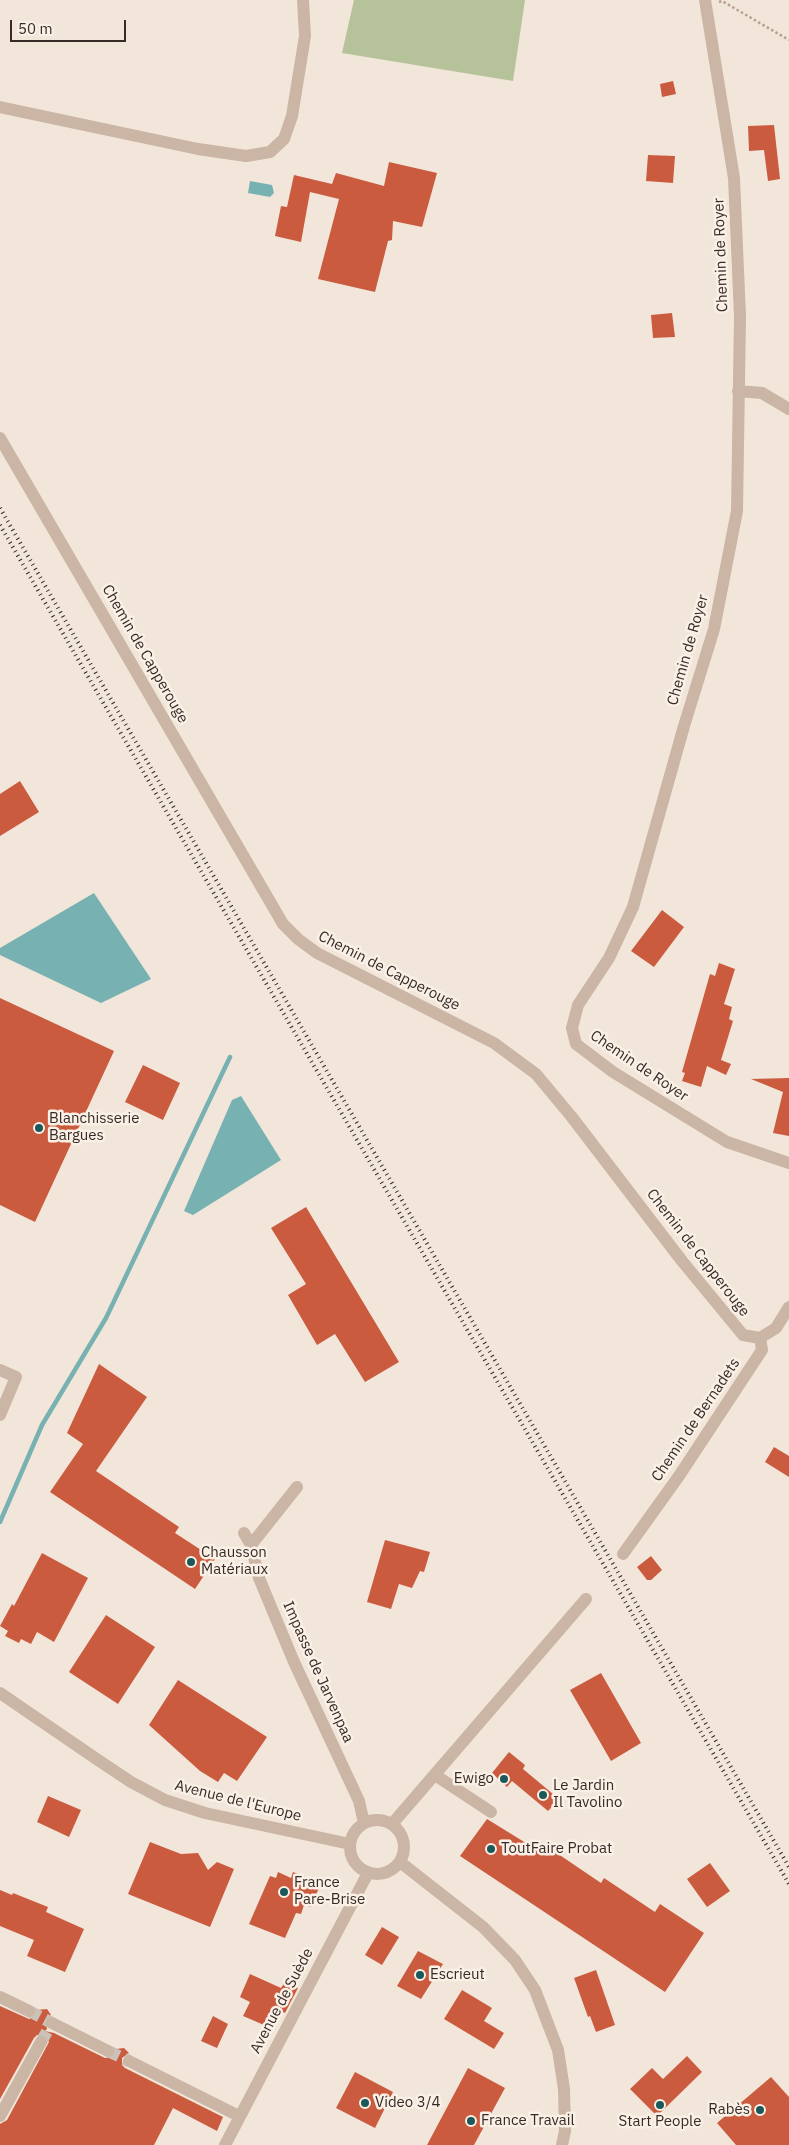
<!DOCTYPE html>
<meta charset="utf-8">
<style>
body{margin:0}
#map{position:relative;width:789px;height:2145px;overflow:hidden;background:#f2e6da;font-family:"IBM Plex Sans",sans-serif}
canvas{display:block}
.scale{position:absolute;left:10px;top:20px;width:116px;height:22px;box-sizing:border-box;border:2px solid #362b27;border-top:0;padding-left:6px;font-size:15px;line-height:18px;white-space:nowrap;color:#362b27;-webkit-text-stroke:4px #faf0e6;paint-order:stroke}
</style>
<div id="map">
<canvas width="789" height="2145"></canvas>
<div class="scale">50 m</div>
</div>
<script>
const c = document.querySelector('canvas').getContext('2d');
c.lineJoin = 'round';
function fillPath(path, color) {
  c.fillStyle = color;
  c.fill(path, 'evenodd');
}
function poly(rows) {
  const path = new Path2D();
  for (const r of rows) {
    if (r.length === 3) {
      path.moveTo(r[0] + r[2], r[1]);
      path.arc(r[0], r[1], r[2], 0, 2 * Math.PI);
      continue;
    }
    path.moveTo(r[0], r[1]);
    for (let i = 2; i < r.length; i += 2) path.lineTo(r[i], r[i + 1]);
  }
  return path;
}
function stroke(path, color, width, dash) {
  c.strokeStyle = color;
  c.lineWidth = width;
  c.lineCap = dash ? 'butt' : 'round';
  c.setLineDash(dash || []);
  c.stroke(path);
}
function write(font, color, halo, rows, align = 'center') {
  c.font = font + ' "IBM Plex Sans",sans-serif';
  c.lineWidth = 5;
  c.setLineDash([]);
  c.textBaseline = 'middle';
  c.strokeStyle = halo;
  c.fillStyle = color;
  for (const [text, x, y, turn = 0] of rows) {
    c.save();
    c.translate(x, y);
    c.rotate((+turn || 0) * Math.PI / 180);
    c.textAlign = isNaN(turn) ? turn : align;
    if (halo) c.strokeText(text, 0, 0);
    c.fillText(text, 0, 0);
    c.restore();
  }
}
fillPath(poly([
 [354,0,525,0,513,81,342,53]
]), '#b6c299');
fillPath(poly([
 [250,181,272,185,274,193,270,197,248,193],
 [94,893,151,979,101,1003,0,955,0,948],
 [241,1096,281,1160,193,1215,184,1211,232,1100]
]), '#77b1b1');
stroke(poly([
 [0,1522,42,1425,106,1318,230,1057]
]), '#77b1b1', 4.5);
fillPath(poly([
 [673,81,676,94,662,97,660,84],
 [774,125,780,179,768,181,764,150,749,151,748,126],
 [648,155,675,156,673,183,646,181],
 [389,162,437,173,422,227,393,221,392,240,388,241,375,292,318,279,339,199,310,192,301,242,275,236,281,206,287,207,294,175,332,184,336,173,384,186],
 [672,313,675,337,653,338,651,315],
 [20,781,39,812,0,836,0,794],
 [662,910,684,927,654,967,631,951],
 [719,963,735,969,724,1004,732,1007,729,1019,733,1021,721,1060,731,1064,726,1075,707,1066,701,1087,682,1081,685,1073,682,1072,710,974,715,976],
 [0,998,114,1051,35,1222,0,1205],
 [143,1065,180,1083,163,1120,125,1102],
 [789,1078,789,1136,773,1133,783,1092,751,1079],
 [306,1207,399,1362,365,1382,335,1334,317,1345,288,1295,306,1284,271,1228],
 [99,1364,147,1397,96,1471,179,1527,175,1533,215,1559,195,1589,50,1492,83,1444,67,1433],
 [774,1447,789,1456,789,1477,765,1462],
 [385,1540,430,1552,424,1572,420,1571,412,1588,399,1584,391,1609,367,1602],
 [42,1553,88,1578,54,1642,37,1632,31,1644,21,1639,19,1643,5,1636,8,1631,0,1626,12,1604,14,1606],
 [651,1556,662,1570,651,1580,647,1580,637,1567],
 [106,1615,155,1647,118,1704,69,1672],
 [601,1673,641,1743,611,1761,570,1690],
 [178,1680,267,1737,237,1781,224,1773,218,1782,200,1771,149,1725],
 [509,1752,525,1765,523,1769,559,1799,548,1811,512,1781,507,1787,492,1773],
 [48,1796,81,1810,69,1837,37,1822],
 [487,1819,534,1848,539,1841,601,1883,604,1878,655,1912,660,1904,704,1933,665,1992,460,1856],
 [150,1842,181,1854,198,1853,208,1870,217,1862,234,1869,210,1927,128,1894],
 [710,1863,730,1891,707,1907,687,1879],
 [278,1872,291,1878,293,1872,321,1883,311,1907,304,1905,301,1914,296,1913,285,1938,249,1924,270,1876,276,1878],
 [0,1890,12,1895,13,1893,48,1907,46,1912,84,1929,65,1972,27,1956,34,1940,0,1926],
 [382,1927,399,1937,382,1965,365,1955],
 [418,1951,443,1964,421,1999,397,1986],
 [596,1970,615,2025,596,2032,590,2016,588,2017,574,1978],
 [250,1974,281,1988,285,1982,298,1988,285,2013,274,2008,264,2025,243,2016,250,2002,240,1997],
 [462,1990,492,2008,484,2021,504,2033,494,2049,444,2019],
 [0,2006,29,2019,36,2015,37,2010,47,2009,51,2015,45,2020,47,2029,45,2031,54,2033,105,2058,113,2057,116,2049,124,2048,129,2053,122,2058,122,2065,125,2068,223,2117,217,2131,173,2108,154,2145,0,2145,0,2124,7,2120,49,2042,44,2035,37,2035,34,2038,0,2099],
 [213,2016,228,2024,217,2048,201,2041],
 [687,2056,702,2072,657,2116,630,2089,652,2068,663,2079],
 [468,2068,505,2088,474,2145,427,2145],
 [355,2072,393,2092,375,2128,336,2108],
 [771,2077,789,2097,789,2145,736,2145,717,2123]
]), '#cb5b3f');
stroke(poly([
 [29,2011,52,2023,41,2042],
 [108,2051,129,2061]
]), '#ccc1b6', 12, [12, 6]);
stroke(poly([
 [719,2,722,1,789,40]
]), '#b79f8f', 2.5, [2.5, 2.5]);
stroke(poly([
 [705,0,734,178,740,316,737,511,714,629,684,726,633,907,609,958,578,1005,572,1028,576,1044,613,1072,727,1142,789,1163],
 [0,107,198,149,246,156,270,152,284,139,292,116,305,36,303,0],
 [738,391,762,393,789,409],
 [0,438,283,924,298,939,317,953,494,1043,536,1074,571,1116,682,1261,743,1335,760,1338],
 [0,1370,16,1377,0,1415],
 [244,1533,251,1545,259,1578,294,1662,359,1801,364,1823],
 [251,1545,297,1487],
 [623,1554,679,1476,762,1350,760,1338,776,1328,789,1307],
 [0,1693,98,1760,131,1782,165,1800,205,1813,350,1844],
 [435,1775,491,1812],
 [377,1847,27],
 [392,1824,586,1599],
 [400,1862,483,1927,515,1960,535,1990,558,2050,564,2089,565,2131,562,2145],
 [0,1997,29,2011],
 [52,2023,108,2051],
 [129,2061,239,2116],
 [0,2116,41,2042],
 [225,2145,368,1873]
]), '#cbb5a5', 12);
stroke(poly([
 [0,508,789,1867],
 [0,525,789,1884]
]), '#362b27', 4, [1, 4]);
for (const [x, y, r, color] of [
 [39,1128,5,"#1b5859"],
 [191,1562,5,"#1b5859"],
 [504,1779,5,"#1b5859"],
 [543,1795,5,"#1b5859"],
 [491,1849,5,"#1b5859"],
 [284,1892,5,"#1b5859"],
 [420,1975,5,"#1b5859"],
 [365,2103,5,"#1b5859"],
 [660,2105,5,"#1b5859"],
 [760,2110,5,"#1b5859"],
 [471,2121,5,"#1b5859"]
]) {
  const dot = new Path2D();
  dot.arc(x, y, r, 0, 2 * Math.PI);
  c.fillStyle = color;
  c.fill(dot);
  stroke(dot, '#faf0e6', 2);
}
write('15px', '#362b27', '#faf0e6', [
 ["Chemin de Royer",721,255,-92],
 ["Chemin de Royer",688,650,-74],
 ["Chemin de Capperouge",145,654,60],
 ["Chemin de Capperouge",389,971,27],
 ["Chemin de Royer",639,1066,34],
 ["Chemin de Capperouge",698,1253,52],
 ["Chemin de Bernadets",696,1420,-56],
 ["Impasse de Jarvenpaa",318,1672,66],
 ["Avenue de l'Europe",238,1801,14],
 ["Avenue de Suède",282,2001,-62]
]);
write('15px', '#362b27', '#faf0e6', [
 ["Blanchisserie",49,1119],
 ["Bargues",49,1136],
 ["Chausson",201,1553],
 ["Matériaux",201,1570],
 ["Ewigo",494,1779,"right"],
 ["Le Jardin",553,1786],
 ["Il Tavolino",553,1803],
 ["ToutFaire Probat",501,1849],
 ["France",294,1883],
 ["Pare-Brise",294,1900],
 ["Escrieut",430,1975],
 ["Video 3/4",375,2103],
 ["Rabès",750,2110,"right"],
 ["France Travail",481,2121],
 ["Start People",660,2122,"center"]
], 'left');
</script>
